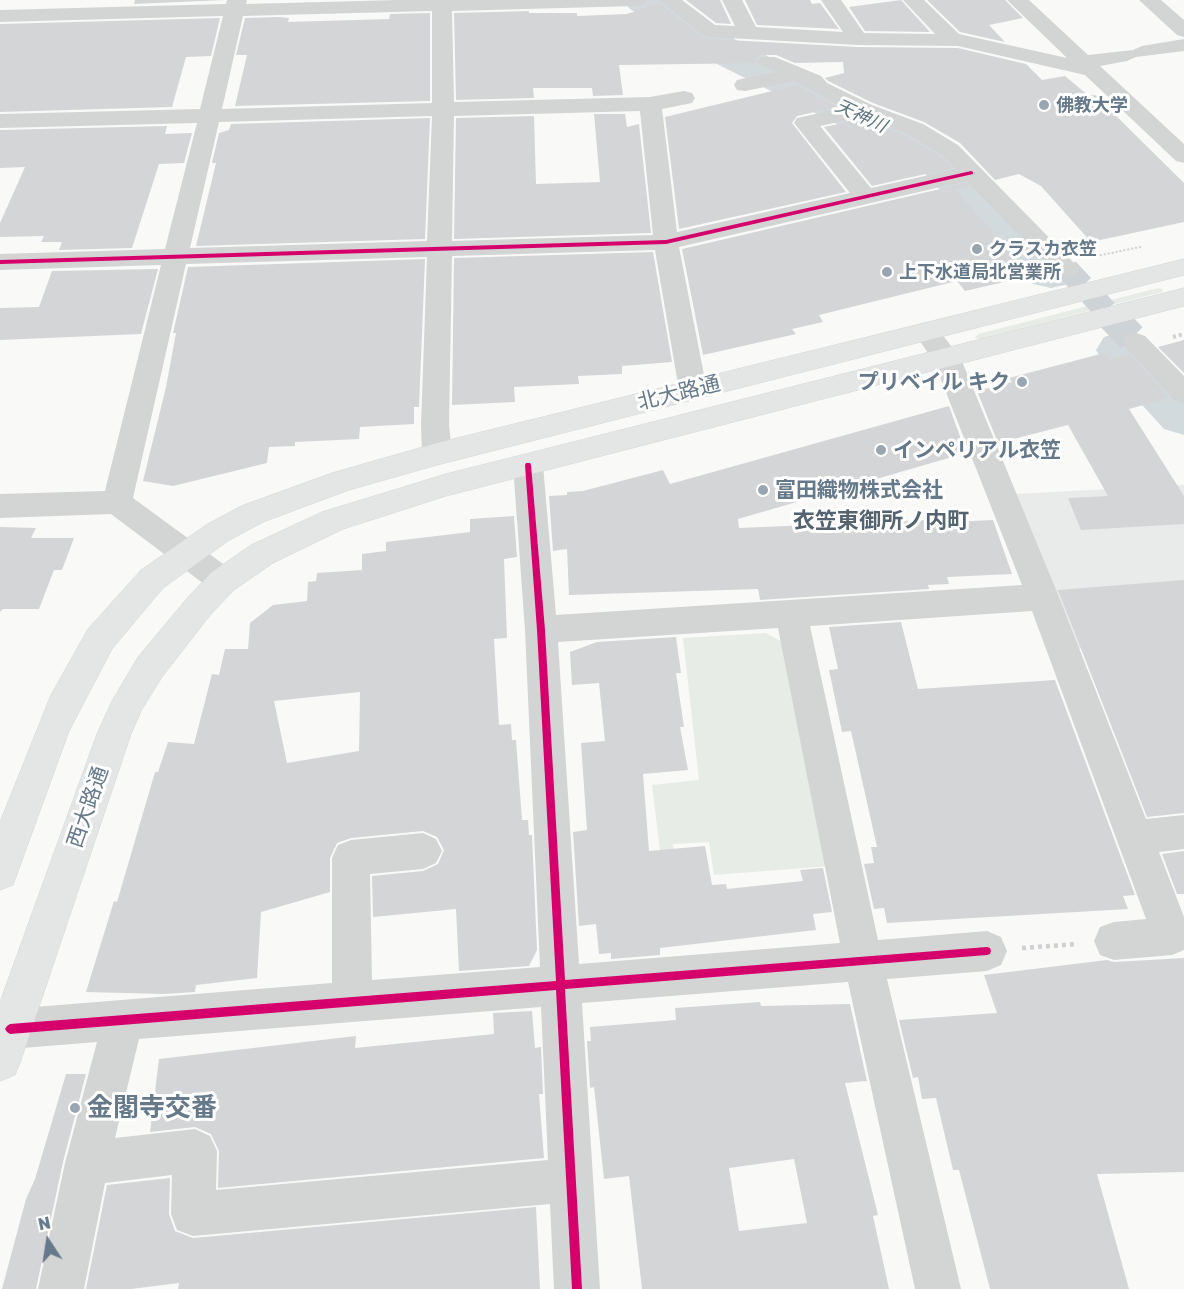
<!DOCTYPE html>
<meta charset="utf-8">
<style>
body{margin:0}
#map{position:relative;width:1184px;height:1289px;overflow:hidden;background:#f9f9f8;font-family:"Golos Text",sans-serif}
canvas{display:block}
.north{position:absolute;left:18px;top:1211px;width:60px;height:60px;-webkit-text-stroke:4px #fff;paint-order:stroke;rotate:348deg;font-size:16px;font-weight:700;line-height:24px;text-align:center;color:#65798b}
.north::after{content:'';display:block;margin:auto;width:21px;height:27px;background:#65798b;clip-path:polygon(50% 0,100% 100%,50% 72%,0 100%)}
</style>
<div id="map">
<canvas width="1184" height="1289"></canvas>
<div class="north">N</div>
</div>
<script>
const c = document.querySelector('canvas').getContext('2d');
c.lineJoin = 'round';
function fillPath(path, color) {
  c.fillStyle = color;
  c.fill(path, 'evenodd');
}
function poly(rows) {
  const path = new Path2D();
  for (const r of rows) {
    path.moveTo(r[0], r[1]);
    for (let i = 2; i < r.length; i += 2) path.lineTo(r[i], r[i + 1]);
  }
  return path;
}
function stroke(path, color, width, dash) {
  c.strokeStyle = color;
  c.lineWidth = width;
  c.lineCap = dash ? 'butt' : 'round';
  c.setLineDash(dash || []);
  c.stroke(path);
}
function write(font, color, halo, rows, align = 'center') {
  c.font = font + ' "Golos Text","Noto Sans JP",sans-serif';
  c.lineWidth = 6;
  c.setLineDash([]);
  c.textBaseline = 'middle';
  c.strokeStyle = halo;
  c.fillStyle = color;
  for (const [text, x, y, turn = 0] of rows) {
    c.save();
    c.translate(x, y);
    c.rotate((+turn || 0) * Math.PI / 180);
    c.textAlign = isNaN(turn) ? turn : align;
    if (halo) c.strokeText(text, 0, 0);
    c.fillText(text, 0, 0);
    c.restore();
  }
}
fillPath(poly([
 [1184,485,1184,643,1077,649,1015,494]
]), '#e9eaea');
fillPath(poly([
 [1158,288,1163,289,1162,292,980,339,975,338,978,334],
 [766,633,784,643,831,866,714,875,709,842,673,844,675,858,661,859,652,785,699,780,683,638]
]), '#e8ece6');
fillPath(poly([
 [623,0,669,0,743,44,875,109,919,126,953,150,1069,260,1076,272,1069,284,1051,288,1033,284,921,170,887,146,843,127,713,62,663,33,629,8,623,0],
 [1123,331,1142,337,1184,380,1184,435,1164,429,1104,363,1096,350,1104,337,1123,331]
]), '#d2dade');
fillPath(poly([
 [135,0,225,0,134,4],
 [686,0,720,0,731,24,716,23],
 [745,0,810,0,812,4,820,3,839,29,757,25],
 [901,0,930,32,865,31,849,7],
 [927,0,1005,0,1023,18,989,25,1005,42,960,32],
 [659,3,702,37,709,39,858,47,958,48,1026,64,1042,80,1065,76,1089,96,1095,95,1184,183,1184,222,1091,242,1041,186,1019,174,995,180,960,143,924,122,873,103,828,81,825,78,844,73,843,62,795,63,776,55,761,55,755,59,756,63,619,65,623,95,593,96,592,88,533,88,534,98,456,100,454,13,529,11,529,13,577,13,577,16,627,14],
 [430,13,430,101,235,106,247,55,236,55,245,18,279,17,289,18,288,22,389,19,390,14],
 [220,18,211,56,186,57,172,107,0,112,0,24],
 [797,85,837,107,797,116,792,123,846,192,679,229,665,117],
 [594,114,625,114,627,127,639,124,651,233,454,239,456,118,534,116,536,184,600,182],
 [430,118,425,239,196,246,216,163,212,163,219,133,229,130,231,124],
 [862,119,906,136,941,157,952,168,872,186,824,127],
 [167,126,165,134,192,133,184,163,159,164,132,248,59,250,62,242,41,242,44,236,0,237,0,223,25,167,0,168,0,130],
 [966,183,969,186,955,189,1030,276,965,291,957,281,819,315,823,322,792,329,796,334,703,355,682,249],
 [653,252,672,362,622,366,622,374,578,376,579,384,514,387,515,402,452,405,454,258],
 [425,259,419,407,414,407,414,424,360,427,359,439,295,442,295,446,269,447,267,463,173,486,143,481,166,387,176,333,173,333,188,267],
 [158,269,141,334,0,340,0,308,39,307,52,271],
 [1184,340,1184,373,1158,347],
 [1104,353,1110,360,1130,354,1169,398,1129,409,1184,496,1184,524,1081,530,1068,498,1108,496,1068,425,998,443,977,391,1012,382,1009,378],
 [949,406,966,453,738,519,739,528,928,520,929,523,993,520,1012,574,947,577,949,584,928,585,929,589,760,600,758,589,569,595,567,549,553,551,549,496,567,495,567,492,583,491,663,470,670,484],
 [514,516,517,557,504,559,507,638,494,639,499,725,511,724,512,740,516,740,522,820,528,820,529,835,532,835,537,950,529,966,459,971,456,909,373,917,372,876,423,871,438,864,444,850,437,837,423,831,351,838,337,843,330,858,330,892,261,912,257,978,196,985,195,992,164,994,86,992,114,901,117,902,155,772,158,772,168,742,194,744,212,674,219,675,225,649,248,649,250,623,273,605,307,601,308,582,316,581,317,573,362,570,362,554,386,551,386,542,470,532,470,519],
 [360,692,359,751,287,763,274,701],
 [0,527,36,528,31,538,74,538,62,570,54,570,39,609,3,609,0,612],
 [1184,580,1184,813,1147,817,1058,590],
 [901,622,918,689,1055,680,1135,895,1123,896,1128,909,887,923,884,908,874,909,864,864,874,863,871,847,877,847,851,731,842,732,829,670,838,669,829,627],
 [676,637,681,673,676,673,684,727,680,727,688,770,643,774,649,851,705,846,712,885,726,884,727,889,803,881,800,870,823,868,832,912,813,914,816,930,660,948,660,955,611,959,611,953,599,954,596,924,579,926,573,832,587,830,581,743,605,741,599,683,572,685,570,652,597,642],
 [1184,851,1184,894,1177,894,1162,854],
 [1184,958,1184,1172,1097,1174,1129,1289,990,1289,959,1170,953,1170,936,1098,922,1099,918,1077,913,1078,899,1020,997,1013,984,975,1107,960,1114,962],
 [760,1002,761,1006,850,1004,867,1081,845,1083,878,1215,873,1216,889,1289,642,1289,629,1176,604,1179,594,1087,590,1088,587,1041,591,1041,590,1027,676,1020,675,1008],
 [794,1159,807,1223,739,1231,729,1168],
 [532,1011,535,1048,541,1047,543,1094,539,1094,544,1158,218,1188,219,1151,211,1134,195,1127,150,1132,159,1059,356,1036,355,1048,494,1034,493,1013],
 [66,1074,86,1074,63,1162,36,1289,2,1289,26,1199,35,1179],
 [170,1178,169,1214,175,1231,193,1238,536,1207,540,1289,178,1289,179,1283,131,1289,86,1289,107,1185]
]), '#d4d5d6');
stroke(poly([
 [1067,269,1112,317]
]), '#cdd3d7', 23, [23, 11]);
stroke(poly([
 [1111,316,1136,342]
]), '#cdd3d7', 30, [30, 15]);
const major = poly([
 [1184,259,1184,275,437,465,349,490,263,522,228,541,163,588,112,649,69,731,13,885,0,890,0,822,51,695,88,629,141,570,206,525,241,506,332,473,437,443,1184,259],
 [1184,288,1184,306,446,496,343,529,273,563,234,590,211,614,162,677,142,709,131,734,21,1060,15,1075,0,1081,0,1002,97,734,112,701,138,657,189,596,212,572,251,545,322,512,446,474,1184,288]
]);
stroke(major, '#d4d6d7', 1);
stroke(poly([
 [1092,257,1140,247,1142,249]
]), '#ced0d1', 2, [2, 2]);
stroke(poly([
 [1173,337,1184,334]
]), '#ced0d1', 4, [3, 3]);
stroke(poly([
 [1022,948,1078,944]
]), '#ced0d1', 4.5, [4, 4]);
fillPath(poly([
 [227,0,247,0,246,4,397,0,646,0,643,4,636,6,452,11,454,102,650,97,684,91,692,93,695,98,692,103,662,109,677,232,850,193,794,123,797,118,843,108,795,81,745,91,737,90,734,85,737,80,776,72,761,65,757,61,761,57,775,57,821,76,827,83,872,105,923,124,958,145,1080,269,1076,275,1067,277,1058,275,967,181,679,247,707,390,703,397,693,400,683,397,679,390,655,250,452,256,449,425,452,454,447,462,437,465,427,462,422,454,421,425,427,257,186,264,133,498,234,572,239,581,234,590,223,594,212,590,111,514,0,518,0,494,105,491,161,265,0,270,0,254,165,249,197,123,0,128,0,114,200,109,223,16,0,22,0,10,226,4,227,0],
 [432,11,432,103,222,109,243,16,432,11],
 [640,111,653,235,452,241,454,116,640,111],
 [432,116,427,241,190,248,219,122,432,116],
 [862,117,907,134,942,155,956,169,871,188,820,126,862,117],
 [659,0,682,0,715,25,735,26,722,0,742,0,756,27,843,32,821,0,841,0,864,33,935,34,903,0,924,0,959,34,1067,58,1007,0,1029,0,1088,55,1133,50,1142,46,1184,39,1184,51,1136,57,1127,61,1100,66,1184,144,1184,163,1176,161,1085,75,958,46,858,45,710,37,703,35,659,0],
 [1139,0,1161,0,1184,20,1184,37,1177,35,1139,0],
 [926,322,935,325,961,359,1059,597,1146,819,1184,815,1184,849,1159,852,1184,917,1184,950,1172,955,1114,960,1100,955,1094,941,1100,927,1114,922,1146,919,1032,611,810,626,878,940,987,931,1001,937,1007,951,1001,965,987,971,887,979,961,1289,915,1289,848,982,582,1003,600,1289,554,1289,550,1204,193,1236,177,1230,171,1214,172,1175,105,1183,84,1289,38,1289,65,1163,97,1042,10,1049,0,1045,0,1013,10,1009,332,983,332,858,338,845,351,840,423,833,436,839,442,851,436,863,423,869,370,874,372,980,540,967,525,630,513,465,518,457,528,454,538,457,543,465,556,615,1022,585,934,362,913,331,917,325,926,322],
 [778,628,840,943,579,964,558,642,778,628],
 [541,1007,548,1160,216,1190,217,1151,210,1136,195,1129,115,1138,139,1039,541,1007],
 [1136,333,1145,336,1184,376,1184,403,1174,400,1127,348,1123,342,1127,336,1136,333]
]), '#d3d4d4');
fillPath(major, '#e4e5e5');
fillPath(poly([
 [971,171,973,172,973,174,666,244,0,264,0,260,666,240,971,171],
 [526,463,530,463,531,465,545,630,565,980,987,947,990,948,991,951,990,954,987,955,565,989,582,1289,572,1289,556,990,10,1034,7,1032,5,1029,7,1026,10,1024,556,981,537,630,525,465,526,463]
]), '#d6006c');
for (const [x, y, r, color] of [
 [1044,105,6,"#99a6b1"],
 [977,249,6,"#99a6b1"],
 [887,272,6,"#99a6b1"],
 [1022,382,6,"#99a6b1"],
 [881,450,6,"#99a6b1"],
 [763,490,6,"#99a6b1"],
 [75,1108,6,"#99a6b1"]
]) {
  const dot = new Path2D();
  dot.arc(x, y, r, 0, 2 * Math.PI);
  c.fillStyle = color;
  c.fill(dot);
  stroke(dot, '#fff', 2);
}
write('bold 18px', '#65798b', '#fff', [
 ["佛教大学",1056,105],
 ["クラスカ衣笠",989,249],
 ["上下水道局北営業所",899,272]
], 'left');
write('italic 18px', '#5c747e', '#fff', [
 ["天神川",861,116,25]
]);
write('bold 21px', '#65798b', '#fff', [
 ["プリベイル キク",1010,382,"right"],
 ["インペリアル衣笠",893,450],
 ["富田織物株式会社",775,490]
], 'left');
write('21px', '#65798b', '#fff', [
 ["北大路通",679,393,-14],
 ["西大路通",88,807,-71]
]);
write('bold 22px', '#54636f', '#fff', [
 ["衣笠東御所ノ内町",881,521]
]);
write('bold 26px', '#65798b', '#fff', [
 ["金閣寺交番",87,1108]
], 'left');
</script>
